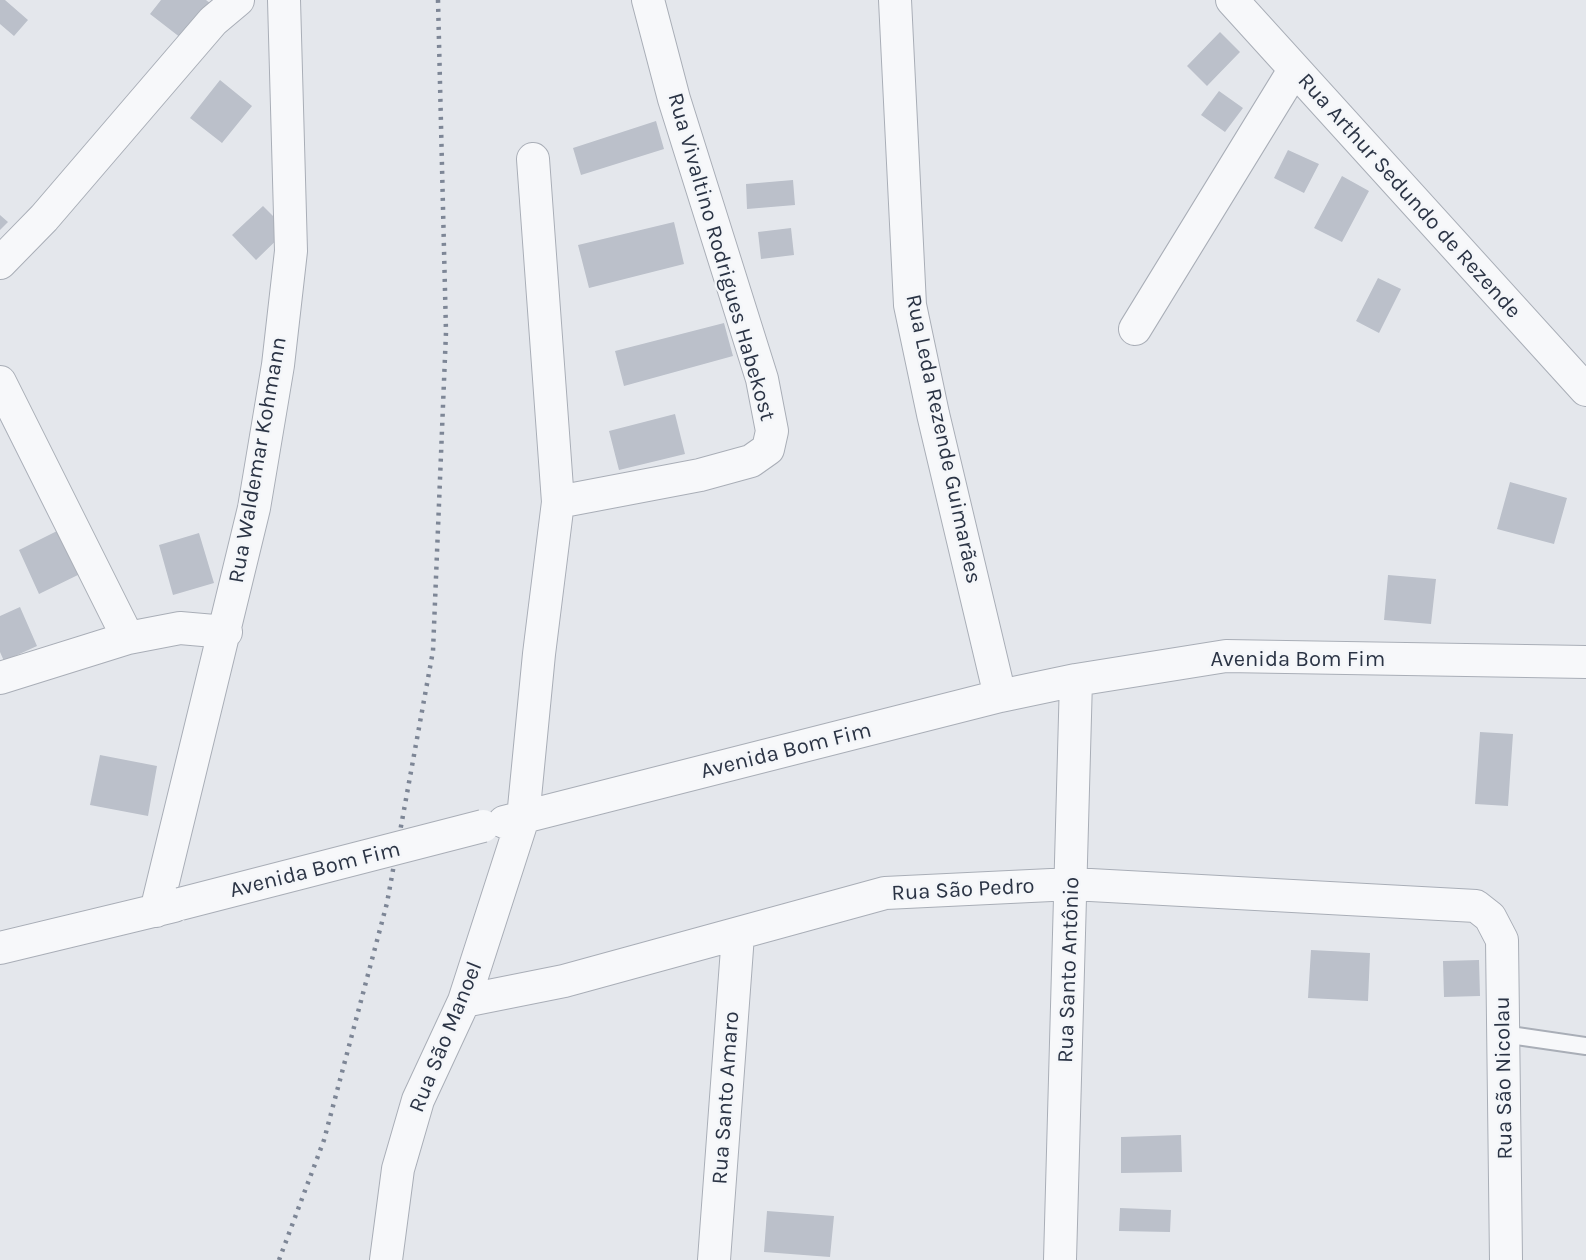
<!DOCTYPE html>
<meta charset="utf-8">
<style>
body{margin:0}
canvas{display:block;background:#e4e7ec}
</style>
<canvas width="1586" height="1260"></canvas>
<script>
const c = document.querySelector('canvas').getContext('2d');
c.lineJoin = 'round';
function fillPath(path, color) {
  c.fillStyle = color;
  c.fill(path, 'evenodd');
}
function poly(rows) {
  const path = new Path2D();
  for (const r of rows) {
    path.moveTo(r[0], r[1]);
    for (let i = 2; i < r.length; i += 2) path.lineTo(r[i], r[i + 1]);
  }
  return path;
}
function stroke(path, color, width, dash) {
  c.strokeStyle = color;
  c.lineWidth = width;
  c.lineCap = dash ? 'butt' : 'round';
  c.setLineDash(dash || []);
  c.stroke(path);
}
function write(font, color, halo, rows, align = 'center') {
  c.font = font + ' Karla,sans-serif';
  c.lineWidth = 5;
  c.setLineDash([]);
  c.textBaseline = 'middle';
  c.strokeStyle = halo;
  c.fillStyle = color;
  for (const [text, x, y, turn = 0] of rows) {
    c.save();
    c.translate(x, y);
    c.rotate((+turn || 0) * Math.PI / 180);
    c.textAlign = isNaN(turn) ? turn : align;
    if (halo) c.strokeText(text, 0, 0);
    c.fillText(text, 0, 0);
    c.restore();
  }
}
fillPath(poly([
 [0,0,5,0,28,20,14,36,0,24],
 [161,0,206,0,210,3,181,38,150,14],
 [1220,32,1240,52,1207,86,1187,66],
 [220,80,252,106,222,143,190,118],
 [1219,91,1243,108,1225,132,1201,115],
 [656,121,664,149,581,175,573,148],
 [1288,150,1319,164,1304,193,1274,178],
 [1342,176,1369,191,1342,242,1314,228],
 [793,180,795,205,747,209,746,184],
 [263,206,287,230,256,260,232,235],
 [0,215,8,222,0,230],
 [674,222,684,264,589,288,578,245],
 [791,228,794,255,761,259,758,232],
 [1378,278,1401,289,1379,333,1356,321],
 [724,323,733,356,624,386,615,351],
 [675,414,685,454,619,470,609,431],
 [1510,482,1567,498,1554,544,1497,529],
 [61,529,82,573,39,594,19,550],
 [199,533,214,583,173,595,159,545],
 [1388,575,1436,579,1431,624,1384,620],
 [20,607,37,646,4,661,0,652,0,616],
 [1480,732,1513,734,1508,806,1475,804],
 [100,755,157,766,148,816,90,805],
 [1311,950,1370,953,1368,1001,1308,998],
 [1479,960,1480,996,1444,997,1443,961],
 [1181,1135,1182,1172,1121,1173,1121,1137],
 [1120,1208,1171,1210,1170,1232,1119,1231],
 [767,1211,834,1216,830,1257,764,1252]
]), '#bbc0ca');
const service = poly([
 [1503,1034,1586,1046]
]);
const minor = poly([
 [895,0,910,305,933,414,1000,696],
 [1232,0,1586,390],
 [533,159,558,502],
 [0,263,44,218,213,21,238,0],
 [1135,329,1294,70],
 [0,382,128,638],
 [0,678,128,638,180,628,226,632],
 [504,822,1000,696,1076,680,1226,656,1586,662],
 [156,911,254,508,278,365,291,251,284,0],
 [0,948,174,906],
 [464,1001,564,981,885,893,1072,884,1476,906,1490,917,1502,940,1506,1260],
 [386,1260,398,1169,418,1100,464,1001,523,818,539,654,558,502,700,475,751,461,768,449,772,431,762,379,674,99,648,0],
 [714,1260,738,935],
 [1060,1260,1076,680]
]);
stroke(service, '#a9aeb7', 20);
stroke(minor, '#a9aeb7', 34);
stroke(service, '#f7f8fa', 16);
stroke(minor, '#f7f8fa', 32);
stroke(poly([
 [279,1260,324,1140,387,903,433,651,446,332,438,0]
]), '#7d8696', 4.5, [3, 6]);
const minorBridge = poly([
 [180,904,483,826]
]);
stroke(minorBridge, '#a9aeb7', 34, []);
stroke(minorBridge, '#f7f8fa', 32);
write('22px', '#2b3445', '#f4f6f9', [
 ["Rua Arthur Sedundo de Rezende",1409,196,48],
 ["Rua Vivaltino Rodrigues Habekost",721,257,74],
 ["Rua Leda Rezende Guimarães",943,439,78],
 ["Rua Waldemar Kohmann",258,460,-80],
 ["Avenida Bom Fim",1298,660],
 ["Avenida Bom Fim",786,751,-14],
 ["Avenida Bom Fim",315,870,-14],
 ["Rua São Pedro",963,890,-3],
 ["Rua Santo Antônio",1069,970,-88],
 ["Rua São Manoel",446,1037,-68],
 ["Rua São Nicolau",1504,1078,-91],
 ["Rua Santo Amaro",726,1098,-86]
]);
</script>
